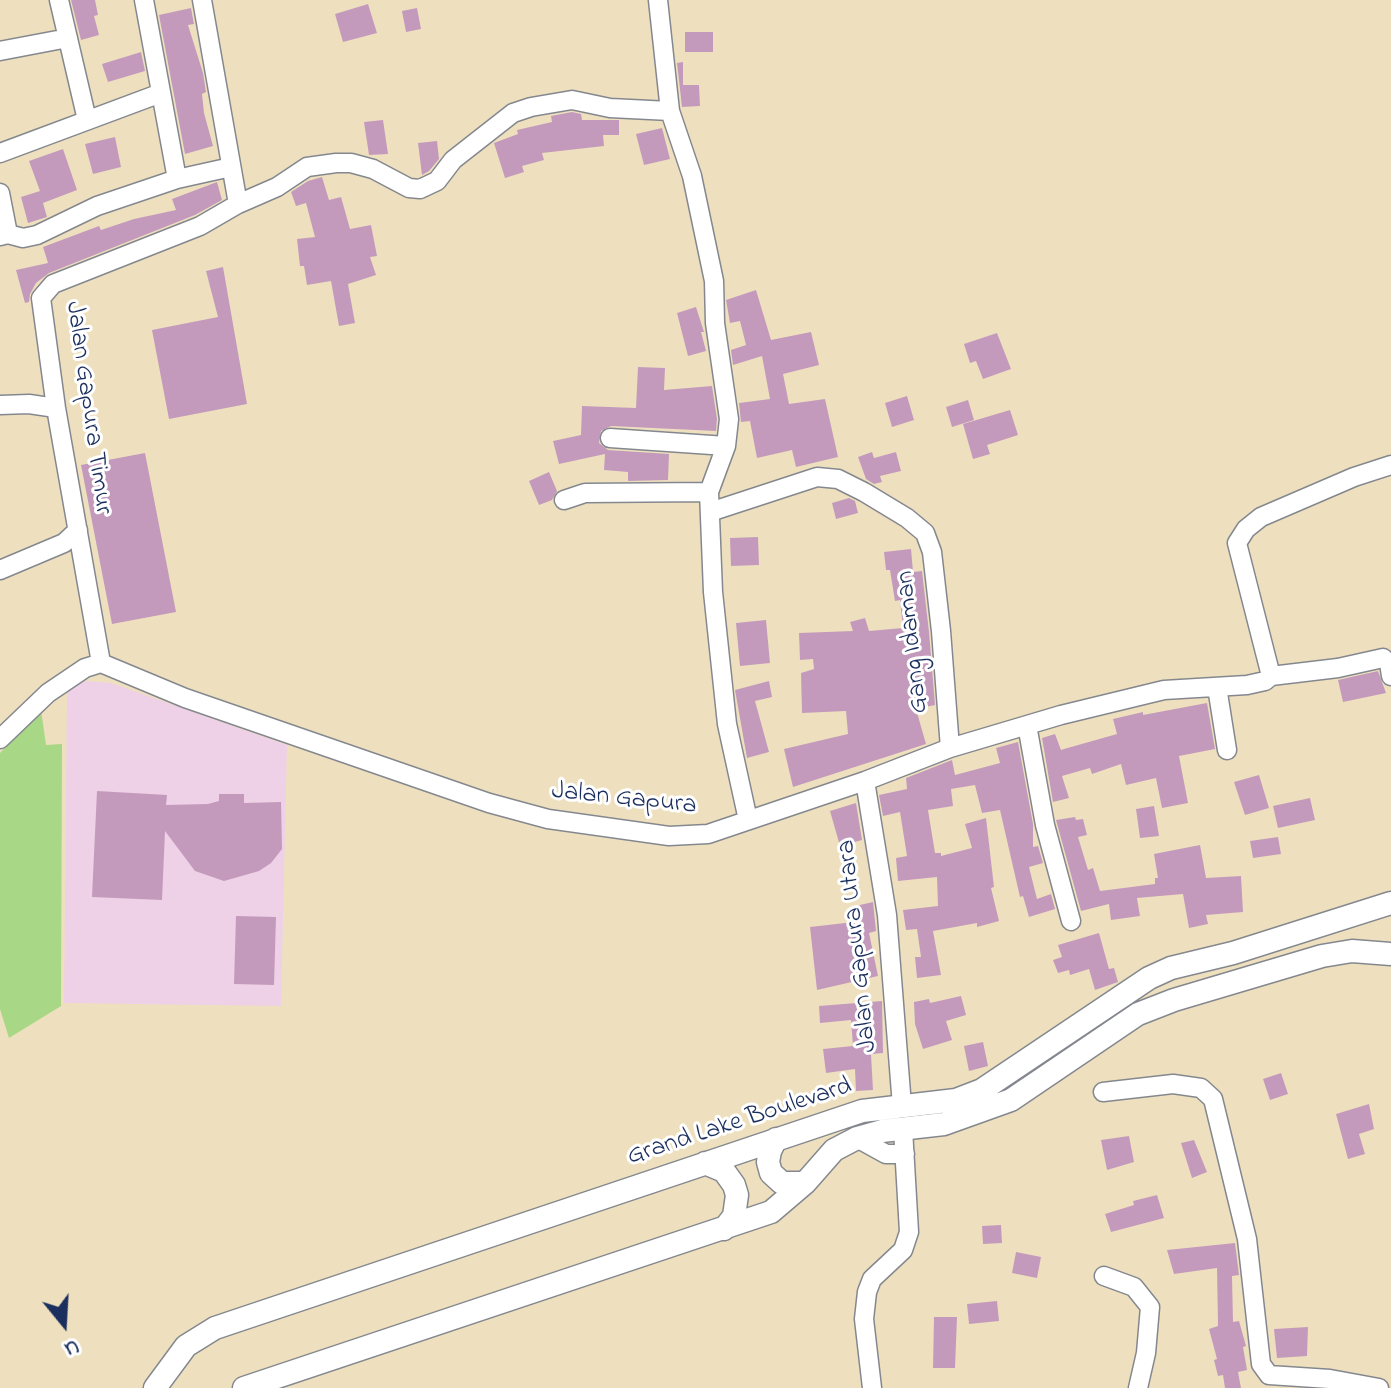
<!DOCTYPE html>
<style>
body{margin:0}
#map{position:relative;width:1391px;height:1388px;overflow:hidden;background:#eee0bf;font-family:"Indie Flower",sans-serif}
canvas{display:block}
.north{position:absolute;left:24px;top:1284px;width:80px;height:80px;-webkit-text-stroke:6px #fff;paint-order:stroke;rotate:162deg;font-size:22px;font-weight:700;line-height:32px;text-align:center;color:#1b2f5e}
.north::after{content:'';display:block;margin:auto;width:28px;height:36px;background:#1b2f5e;clip-path:polygon(50% 0,100% 100%,50% 72%,0 100%)}
</style>
<div id="map">
<canvas width="1391" height="1388"></canvas>
<div class="north">U</div>
</div>
<script>
const c = document.querySelector('canvas').getContext('2d');
c.lineJoin = 'round';
function fillPath(path, color) {
  c.fillStyle = color;
  c.fill(path, 'evenodd');
}
function poly(rows) {
  const path = new Path2D();
  for (const r of rows) {
    path.moveTo(r[0], r[1]);
    for (let i = 2; i < r.length; i += 2) path.lineTo(r[i], r[i + 1]);
  }
  return path;
}
function stroke(path, color, width, dash) {
  c.strokeStyle = color;
  c.lineWidth = width;
  c.lineCap = dash ? 'butt' : 'round';
  c.setLineDash(dash || []);
  c.stroke(path);
}
function write(font, color, halo, rows, align = 'center') {
  c.font = font + ' "Indie Flower",sans-serif';
  c.lineWidth = 6;
  c.setLineDash([]);
  c.textBaseline = 'middle';
  c.strokeStyle = halo;
  c.fillStyle = color;
  for (const [text, x, y, turn = 0] of rows) {
    c.save();
    c.translate(x, y);
    c.rotate((+turn || 0) * Math.PI / 180);
    c.textAlign = isNaN(turn) ? turn : align;
    if (halo) c.strokeText(text, 0, 0);
    c.fillText(text, 0, 0);
    c.restore();
  }
}
fillPath(poly([
 [85,681,111,683,287,745,281,1006,64,1003,67,692]
]), '#eed0e7');
fillPath(poly([
 [41,710,46,745,62,744,61,1006,9,1038,0,1009,0,753]
]), '#a8d785');
fillPath(poly([
 [71,0,95,0,98,15,94,16,99,35,81,40],
 [368,4,377,33,343,42,335,14],
 [191,8,194,24,188,25,203,73,206,92,202,94,204,113,213,146,185,154,159,15],
 [417,8,421,29,406,32,402,11],
 [685,32,713,32,713,52,685,52],
 [141,52,145,71,108,82,102,64],
 [683,62,683,85,699,85,700,106,682,107,677,63],
 [572,112,581,114,582,120,619,120,619,135,603,135,604,146,542,153,544,160,522,166,524,172,505,178,494,143,518,134,517,130,552,122,551,116],
 [383,120,388,154,369,155,364,122],
 [662,128,670,159,644,165,636,134],
 [115,137,121,167,93,174,85,144],
 [437,141,439,159,429,171,422,175,418,143],
 [63,149,77,190,43,203,47,217,28,223,21,197,40,191,29,161],
 [322,177,329,200,341,197,350,229,371,225,377,256,370,257,376,275,348,284,355,323,339,326,331,281,307,285,304,266,300,266,297,239,315,237,306,203,296,206,291,192,308,181],
 [217,182,222,200,195,215,49,273,36,283,30,294,29,302,25,303,16,270,48,263,43,247,99,226,101,230,134,219,176,210,172,199],
 [223,267,247,404,169,419,152,330,218,317,206,271],
 [756,290,771,340,811,332,819,365,783,374,789,404,825,399,838,457,796,467,792,450,757,458,750,421,741,422,739,403,770,399,762,356,733,365,731,350,746,345,740,321,730,323,726,300],
 [696,307,704,332,701,332,706,351,688,356,677,313],
 [997,333,1011,369,983,379,976,361,970,363,964,344],
 [638,367,665,368,664,390,712,386,717,419,716,431,611,426,601,431,599,443,608,450,669,454,668,480,628,481,628,472,604,470,605,454,559,464,553,441,581,435,582,406,636,408],
 [907,396,914,420,892,427,885,403],
 [968,400,974,420,952,427,946,407],
 [1010,410,1018,435,987,445,990,454,973,459,963,424],
 [872,452,874,458,896,452,901,471,880,476,882,482,874,484,866,479,858,457],
 [145,453,176,612,112,624,81,465],
 [549,472,557,491,552,500,539,505,529,481],
 [849,498,855,501,858,513,836,519,832,503],
 [758,537,759,565,731,566,730,538],
 [911,549,913,572,922,571,929,632,935,705,916,709,926,744,793,787,784,749,848,734,846,711,802,713,801,673,814,669,813,659,800,660,799,633,853,631,850,622,865,618,869,631,903,628,900,600,895,601,890,570,886,570,884,552],
 [766,620,770,663,740,666,736,623],
 [1378,671,1386,693,1343,702,1338,680],
 [769,681,772,697,755,701,769,752,747,758,735,690],
 [1207,703,1215,749,1179,756,1188,803,1162,808,1156,778,1126,785,1121,764,1092,774,1090,768,1062,776,1069,798,1053,802,1042,738,1055,734,1061,750,1064,749,1117,734,1113,719,1143,712,1143,715],
 [1018,742,1033,824,1033,847,1038,846,1043,863,1029,867,1037,899,1051,894,1055,909,1029,917,1023,896,1020,897,1000,810,982,813,975,785,951,789,953,806,928,810,935,853,941,853,941,856,972,848,965,824,986,818,994,887,991,888,999,921,977,927,977,923,933,931,941,975,917,978,915,957,921,957,917,929,906,930,903,910,938,906,937,877,898,881,896,858,907,856,900,812,883,816,879,795,907,789,906,778,952,760,955,775,1000,763,996,748],
 [1259,775,1269,808,1245,815,1234,782],
 [97,791,167,795,166,805,208,804,219,801,219,794,244,794,244,803,281,802,282,849,271,863,259,871,224,881,195,871,165,831,162,900,92,897],
 [1310,798,1315,820,1278,828,1273,806],
 [856,803,862,840,840,846,830,811],
 [1154,806,1159,836,1140,838,1136,809],
 [1075,817,1076,820,1083,819,1087,835,1078,837,1088,870,1093,868,1100,891,1155,884,1155,878,1158,878,1154,854,1200,845,1206,878,1241,876,1243,912,1206,915,1208,924,1189,928,1183,894,1137,898,1140,916,1111,920,1109,904,1081,911,1056,820],
 [1278,837,1281,854,1253,858,1250,841],
 [873,902,876,931,869,933,878,976,817,990,810,927,854,922,851,907],
 [236,916,276,917,274,985,234,984],
 [1099,933,1109,969,1114,968,1118,982,1095,990,1089,969,1070,975,1069,970,1058,973,1053,960,1062,957,1058,945],
 [961,996,966,1015,946,1021,952,1040,923,1049,915,1024,914,1002,929,999,930,1003],
 [882,1001,883,1053,871,1054,873,1090,856,1091,855,1069,826,1073,823,1049,853,1046,851,1020,820,1023,819,1006],
 [983,1042,988,1066,969,1071,964,1046],
 [1281,1073,1288,1094,1270,1100,1263,1079],
 [1369,1104,1374,1129,1359,1134,1365,1154,1348,1159,1336,1114],
 [1129,1136,1134,1162,1107,1170,1101,1140],
 [1194,1140,1207,1172,1192,1178,1181,1143],
 [1157,1195,1164,1218,1111,1232,1105,1214,1134,1205,1133,1201],
 [1001,1225,1002,1243,983,1244,982,1226],
 [1235,1243,1239,1275,1232,1276,1233,1322,1239,1321,1246,1346,1243,1347,1247,1370,1238,1372,1241,1388,1225,1388,1223,1375,1218,1376,1214,1360,1217,1359,1209,1329,1218,1326,1217,1268,1174,1274,1167,1250],
 [1016,1252,1041,1257,1037,1278,1012,1273],
 [997,1301,999,1321,969,1324,967,1304],
 [934,1317,957,1317,955,1368,933,1368],
 [1308,1327,1307,1356,1277,1358,1274,1329]
]), '#c49abc');
const minor = poly([
 [59,0,87,120],
 [144,0,177,179],
 [658,0,670,111,692,176,714,281,715,323,729,419,726,446,709,492,713,592,727,724,748,820],
 [0,51,68,38],
 [0,153,161,93],
 [0,193,8,234],
 [238,204,277,187,307,167,336,163,351,163,373,169,409,188,420,189,437,181,453,160,513,113,531,107,572,100,610,108,670,111],
 [0,236,8,234,23,238,37,235,97,206,177,179,231,167],
 [0,405,29,404,56,408],
 [610,438,726,446],
 [564,500,585,493,709,492],
 [710,512,817,477,838,479,864,492,907,518,925,533,932,552,941,631,950,748],
 [0,570,64,543,78,530],
 [101,663,56,408,41,298,53,284,200,226,238,204,202,0],
 [1271,676,1237,543,1246,529,1261,517,1354,477,1391,465],
 [1217,687,1227,750],
 [1027,725,1045,825,1071,921],
 [0,739,48,693,85,668,101,663,185,698,489,803,548,819,669,836,708,834,865,781,950,748,1061,715,1164,690,1247,685,1265,681,1271,676,1338,668,1383,658,1389,663,1391,676],
 [865,781,887,915,902,1106],
 [1103,1092,1173,1084,1201,1088,1213,1099,1247,1239,1261,1364,1269,1375,1330,1379,1379,1388],
 [857,1138,886,1154,905,1154],
 [1104,1276,1134,1287,1150,1307,1146,1353,1138,1388],
 [872,1388,864,1319,867,1292,872,1279,903,1250,909,1232,903,1129]
]);
const tertiary = poly([
 [776,1139,770,1151,768,1162,771,1173,782,1183,805,1183],
 [705,1163,724,1171,734,1185,737,1195,734,1216,724,1229],
 [155,1388,186,1346,215,1328,862,1111,956,1100,982,1090,1149,978,1171,968,1233,953,1391,903],
 [244,1388,771,1212,805,1183,834,1150,857,1138,882,1131,944,1124,1011,1100,1138,1014,1174,1000,1322,956,1352,951,1391,954]
]);
stroke(minor, '#84888e', 21);
stroke(tertiary, '#84888e', 25);
stroke(minor, '#fff', 18);
stroke(tertiary, '#fff', 22);
write('26px', '#1b2f5e', '#fff', [
 ["Jalan Gapura Timur",87,408,82],
 ["Gang Idaman",914,642,-96],
 ["Jalan Gapura",624,800,6],
 ["Jalan Gapura Utara",859,946,-96],
 ["Grand Lake Boulevard",740,1123,-18]
]);
</script>
